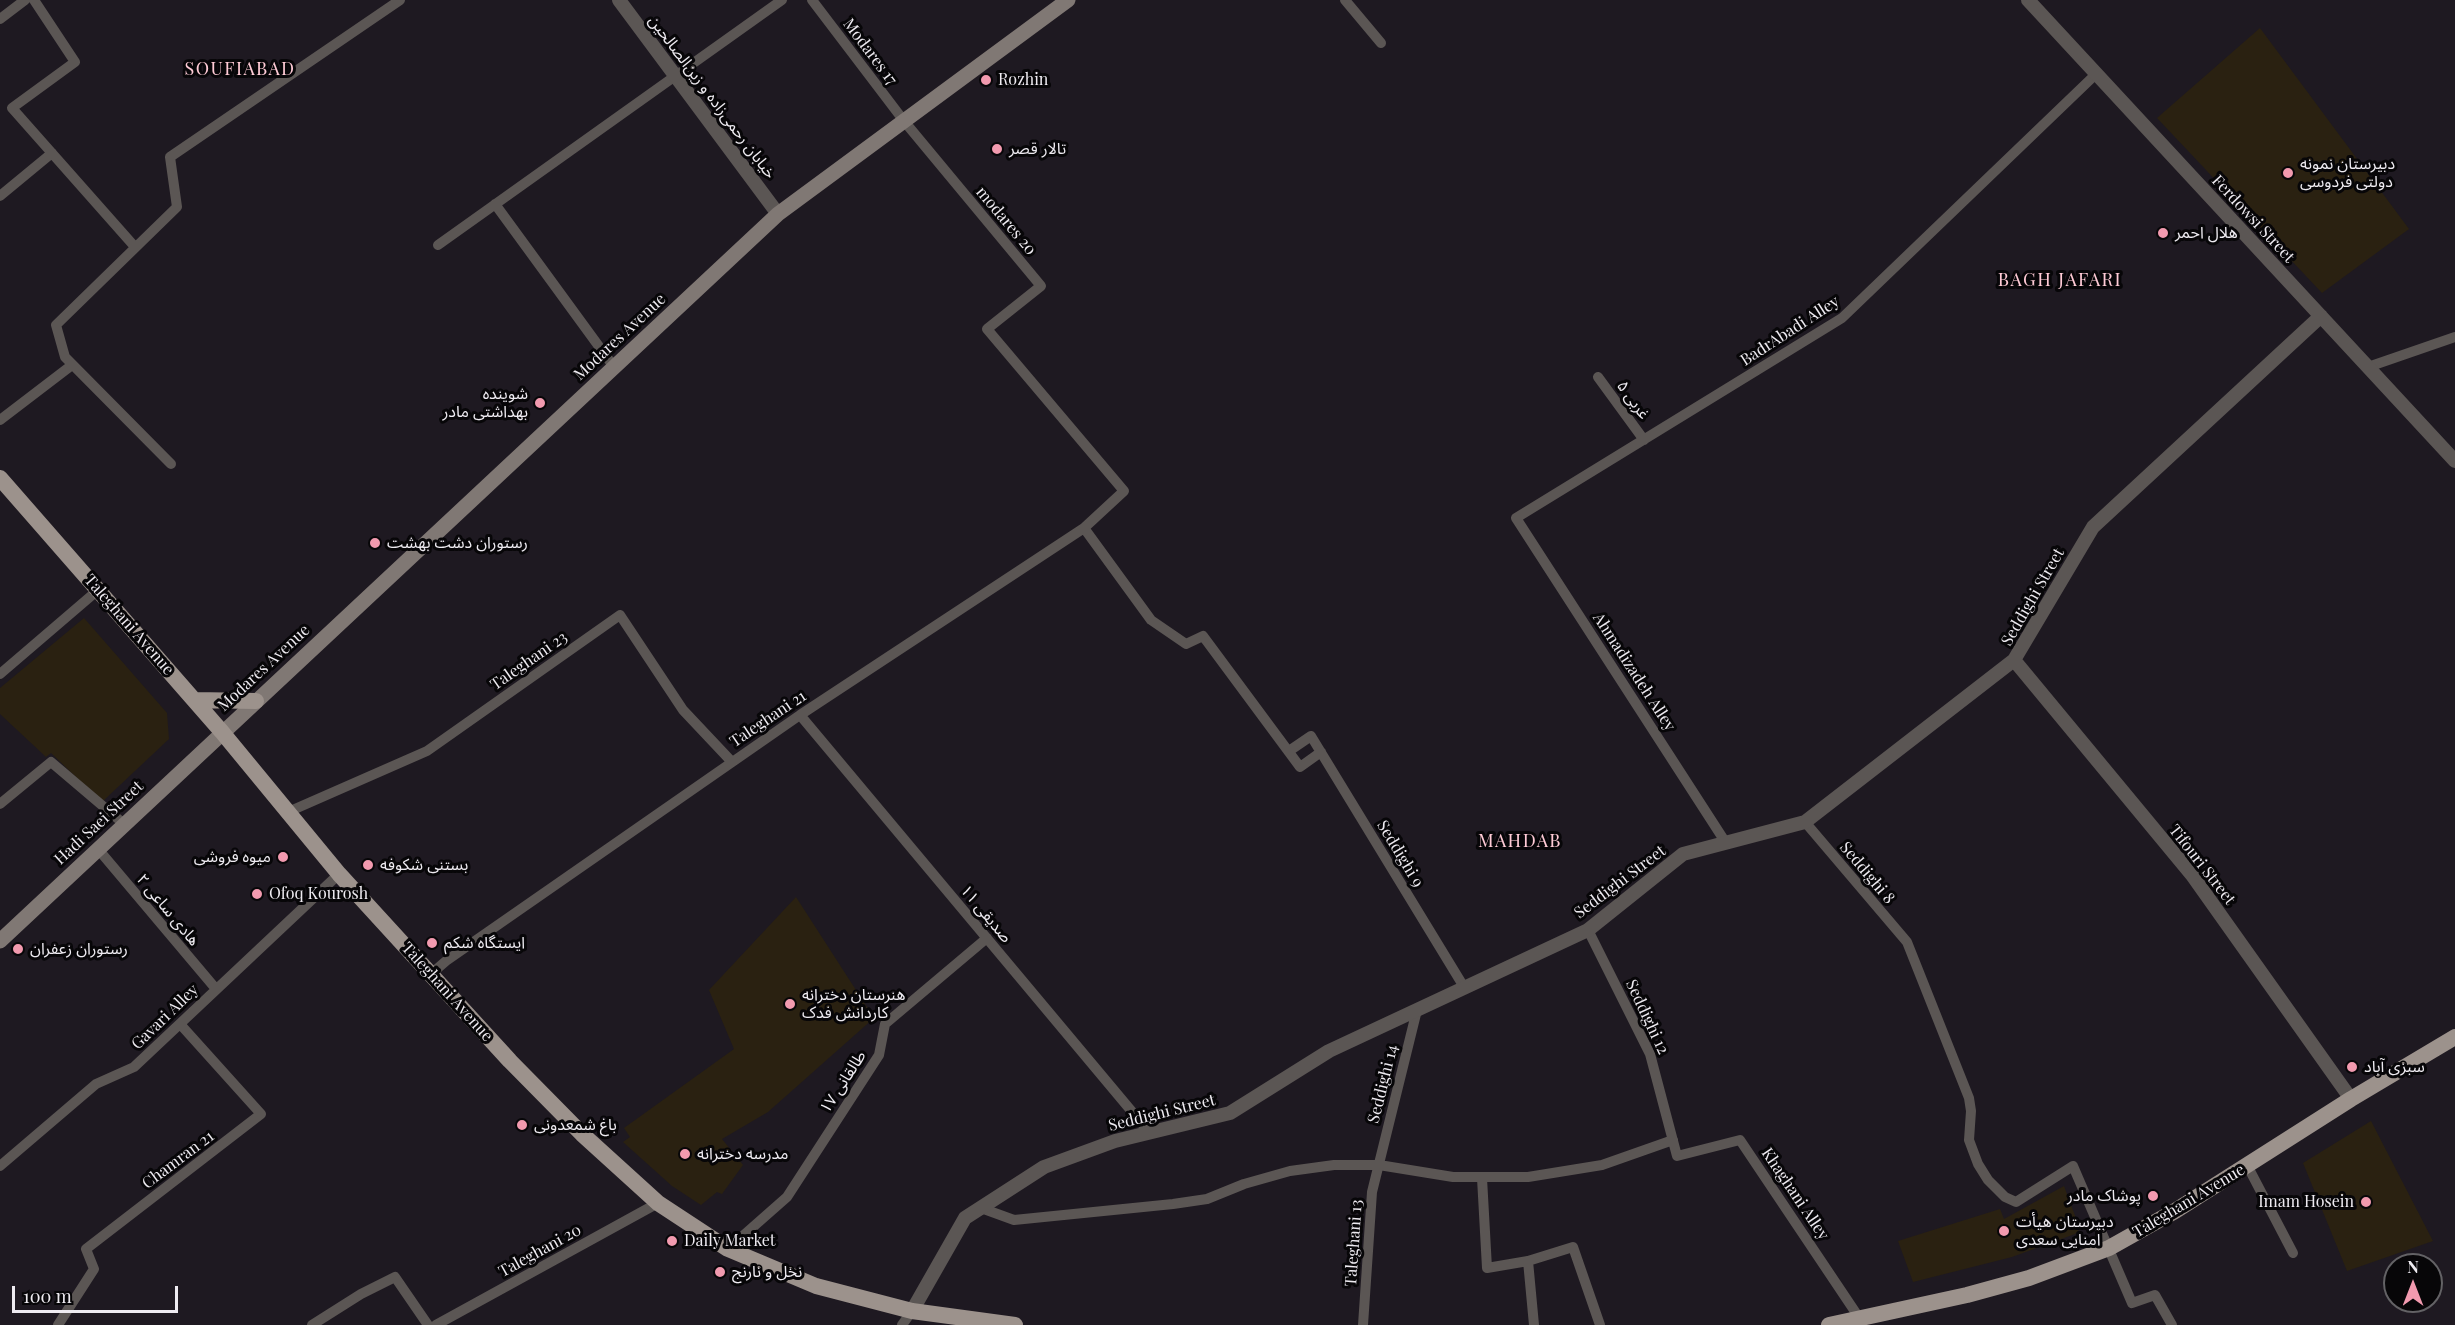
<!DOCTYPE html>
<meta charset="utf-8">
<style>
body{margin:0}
#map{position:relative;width:2455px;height:1325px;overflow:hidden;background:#1e1921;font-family:"Playfair Display",serif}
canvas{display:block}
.north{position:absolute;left:2383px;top:1253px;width:60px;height:60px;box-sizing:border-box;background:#070608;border:2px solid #636265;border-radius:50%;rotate:0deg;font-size:16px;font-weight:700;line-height:24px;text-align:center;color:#eeebf1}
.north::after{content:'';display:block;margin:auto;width:21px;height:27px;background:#f29aaf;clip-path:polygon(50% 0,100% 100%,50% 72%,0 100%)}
.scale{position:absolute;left:12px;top:1286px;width:166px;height:27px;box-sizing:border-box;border:3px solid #eeebf1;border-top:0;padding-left:8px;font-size:18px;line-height:21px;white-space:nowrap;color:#eeebf1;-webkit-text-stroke:4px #070608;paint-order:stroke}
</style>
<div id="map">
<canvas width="2455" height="1325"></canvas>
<div class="north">N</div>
<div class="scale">100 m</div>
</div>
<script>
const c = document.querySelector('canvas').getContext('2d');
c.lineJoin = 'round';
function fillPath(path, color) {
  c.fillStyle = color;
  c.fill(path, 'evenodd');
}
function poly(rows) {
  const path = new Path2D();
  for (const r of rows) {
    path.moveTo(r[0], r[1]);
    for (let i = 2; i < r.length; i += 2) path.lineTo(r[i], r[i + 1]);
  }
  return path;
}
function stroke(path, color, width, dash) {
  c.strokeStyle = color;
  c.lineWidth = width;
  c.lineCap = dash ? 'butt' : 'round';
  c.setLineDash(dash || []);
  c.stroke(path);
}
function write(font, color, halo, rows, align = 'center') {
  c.font = font + ' "Playfair Display","Noto Sans Arabic",serif';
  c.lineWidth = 6;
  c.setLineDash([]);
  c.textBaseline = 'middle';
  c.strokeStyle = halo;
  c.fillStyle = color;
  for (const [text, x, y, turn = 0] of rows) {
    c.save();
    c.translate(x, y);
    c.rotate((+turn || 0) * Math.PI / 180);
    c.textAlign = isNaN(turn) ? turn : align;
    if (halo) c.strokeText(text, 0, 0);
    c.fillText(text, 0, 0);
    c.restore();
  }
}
fillPath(poly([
 [2260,28,2409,229,2322,293,2157,118],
 [84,618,167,713,169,739,102,802,51,753,46,757,0,714,0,688],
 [796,897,874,1018,768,1112,722,1139,743,1165,722,1194,717,1192,701,1205,672,1186,623,1142,630,1137,624,1128,734,1049,709,990],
 [2371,1121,2433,1241,2347,1271,2303,1163],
 [2064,1186,2080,1229,2075,1234,2012,1257,1913,1282,1898,1241,2000,1209,2004,1219]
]), '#2a2111');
stroke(poly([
 [34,0,75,62,12,108,135,247],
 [1345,0,1381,43],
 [0,19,25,0],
 [0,196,52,153],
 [495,204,614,367],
 [438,245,782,0],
 [2368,367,2455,337],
 [1598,377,1644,440],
 [0,420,72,365],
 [171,464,65,357,56,325,177,207,170,157,400,0],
 [1084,528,1151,620,1186,644,1203,636,1300,767,1321,752],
 [0,674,98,590],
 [800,715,1149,1132],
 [1289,751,1311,736,1464,987],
 [0,804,51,762,124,824],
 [288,812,427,751,620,615,683,710,732,762],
 [1805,822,1907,942,1969,1098,1971,1111,1969,1140,1978,1164,1988,1180,2005,1197,2016,1202,2073,1166,2132,1303,2155,1295,2172,1325],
 [1726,843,1516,518,1842,318,2096,74],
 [98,849,216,989],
 [1588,930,1650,1054,1677,1156,1740,1140,1862,1322],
 [431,974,446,961,800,715,1084,528,1124,491,987,329,1041,286,904,121,812,0],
 [2247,1165,2293,1253],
 [0,1166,96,1084,134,1067,339,874],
 [1482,1178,1487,1268,1528,1261,1573,1247,1600,1325],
 [981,1208,1014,1220,1173,1204,1207,1199,1244,1184,1290,1171,1334,1165,1379,1165,1453,1177,1528,1177,1602,1165,1673,1140],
 [728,1249,787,1197,879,1055,885,1024,987,938],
 [1528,1261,1534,1325],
 [58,1325,94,1269,86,1249,261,1114,180,1024],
 [312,1325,361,1294,395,1277,428,1325],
 [436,1325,658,1203],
 [902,1325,912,1311],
 [1363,1325,1372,1192,1417,1010]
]), '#5b5654', 10);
stroke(poly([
 [619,0,778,214],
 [2028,0,2455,461],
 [2014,660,2192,875,2351,1099],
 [912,1311,965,1218,1044,1167,1115,1141,1230,1113,1329,1051,1588,930,1683,854,1805,822,2014,660,2093,527,2321,316]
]), '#5b5654', 14);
stroke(poly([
 [0,941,778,214,1068,0]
]), '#807874', 15);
stroke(poly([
 [0,478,222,732,339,874,510,1061,582,1134,658,1203,728,1249,816,1286,912,1311,1015,1325],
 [195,700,256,701],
 [1829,1325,1967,1295,2029,1278,2109,1248,2175,1211,2351,1099,2455,1037]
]), '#9c928c', 16);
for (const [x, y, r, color] of [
 [986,80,6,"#f29aaf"],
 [997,149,6,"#f29aaf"],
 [2288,173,6,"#f29aaf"],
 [2163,233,6,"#f29aaf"],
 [540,403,6,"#f29aaf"],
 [375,543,6,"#f29aaf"],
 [283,857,6,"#f29aaf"],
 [368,865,6,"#f29aaf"],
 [257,894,6,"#f29aaf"],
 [432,943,6,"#f29aaf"],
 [18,949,6,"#f29aaf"],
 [790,1004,6,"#f29aaf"],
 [2352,1067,6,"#f29aaf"],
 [522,1125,6,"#f29aaf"],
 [685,1154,6,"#f29aaf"],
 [2153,1196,6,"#f29aaf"],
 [2366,1202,6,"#f29aaf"],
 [2004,1231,6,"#f29aaf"],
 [672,1241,6,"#f29aaf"],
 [720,1272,6,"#f29aaf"]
]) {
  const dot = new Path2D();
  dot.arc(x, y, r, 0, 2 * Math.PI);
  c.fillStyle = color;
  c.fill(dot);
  stroke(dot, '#070608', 2);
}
write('16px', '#eeebf1', '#070608', [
 ["Modares 17",870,52,53],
 ["خیابان رحمی‌زاده و زین‌الصالحین",712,97,53],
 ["Ferdowsi Street",2253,219,47],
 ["modares 20",1006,221,50],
 ["BadrAbadi Alley",1790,331,-33],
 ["Modares Avenue",620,337,-43],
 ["۵ غربی",1633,400,54],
 ["Seddighi Street",2033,597,-60],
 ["Taleghani Avenue",129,625,49],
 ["Taleghani 23",529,661,-35],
 ["Modares Avenue",264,668,-43],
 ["Ahmadizadeh Alley",1634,672,57],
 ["Taleghani 21",768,719,-34],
 ["Hadi Saei Street",99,823,-43],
 ["Seddighi 9",1400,854,59],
 ["Tifouri Street",2202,865,52],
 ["Seddighi 8",1867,873,50],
 ["Seddighi Street",1620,882,-37],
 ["هادی ساعی ۲",168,910,50],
 ["صدیقی ۱۱",986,914,50],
 ["Taleghani Avenue",447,992,48],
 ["Gavari Alley",165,1017,-44],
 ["Seddighi 12",1647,1017,65],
 ["طالقانی ۱۷",843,1082,-57],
 ["Seddighi 14",1383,1084,-76],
 ["Seddighi Street",1162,1113,-14],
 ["Chamran 21",178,1160,-37],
 ["Khaghani Alley",1795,1194,56],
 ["Taleghani Avenue",2189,1201,-31],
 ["Taleghani 13",1354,1243,-86],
 ["Taleghani 20",540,1251,-29]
]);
write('16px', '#eeebf1', '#070608', [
 ["Rozhin",998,80],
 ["تالار قصر",1009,149],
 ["دبیرستان نمونه",2300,164],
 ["دولتی فردوسی",2300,182],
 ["هلال احمر",2175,233],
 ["شوینده",528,394,"right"],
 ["بهداشتی مادر",528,412,"right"],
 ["رستوران دشت بهشت",387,543],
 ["میوه فروشی",271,857,"right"],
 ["بستنی شکوفه",380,865],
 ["Ofoq Kourosh",269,894],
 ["ایستگاه شکم",444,943],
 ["رستوران زعفران",30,949],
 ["هنرستان دخترانه",802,995],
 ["کاردانش فدک",802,1013],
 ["سبزی آباد",2364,1067],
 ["باغ شمعدونی",534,1125],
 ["مدرسه دخترانه",697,1154],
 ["پوشاک مادر",2141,1196,"right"],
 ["Imam Hosein",2354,1202,"right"],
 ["دبیرستان هیأت",2016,1222],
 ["امنایی سعدی",2016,1240],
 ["Daily Market",684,1241],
 ["نخل و نارنج",732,1272]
], 'left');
c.letterSpacing = '1.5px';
write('18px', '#ffcbd6', '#070608', [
 ["SOUFIABAD",240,69],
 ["BAGH JAFARI",2060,280],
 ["MAHDAB",1520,841]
]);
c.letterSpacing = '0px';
</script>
